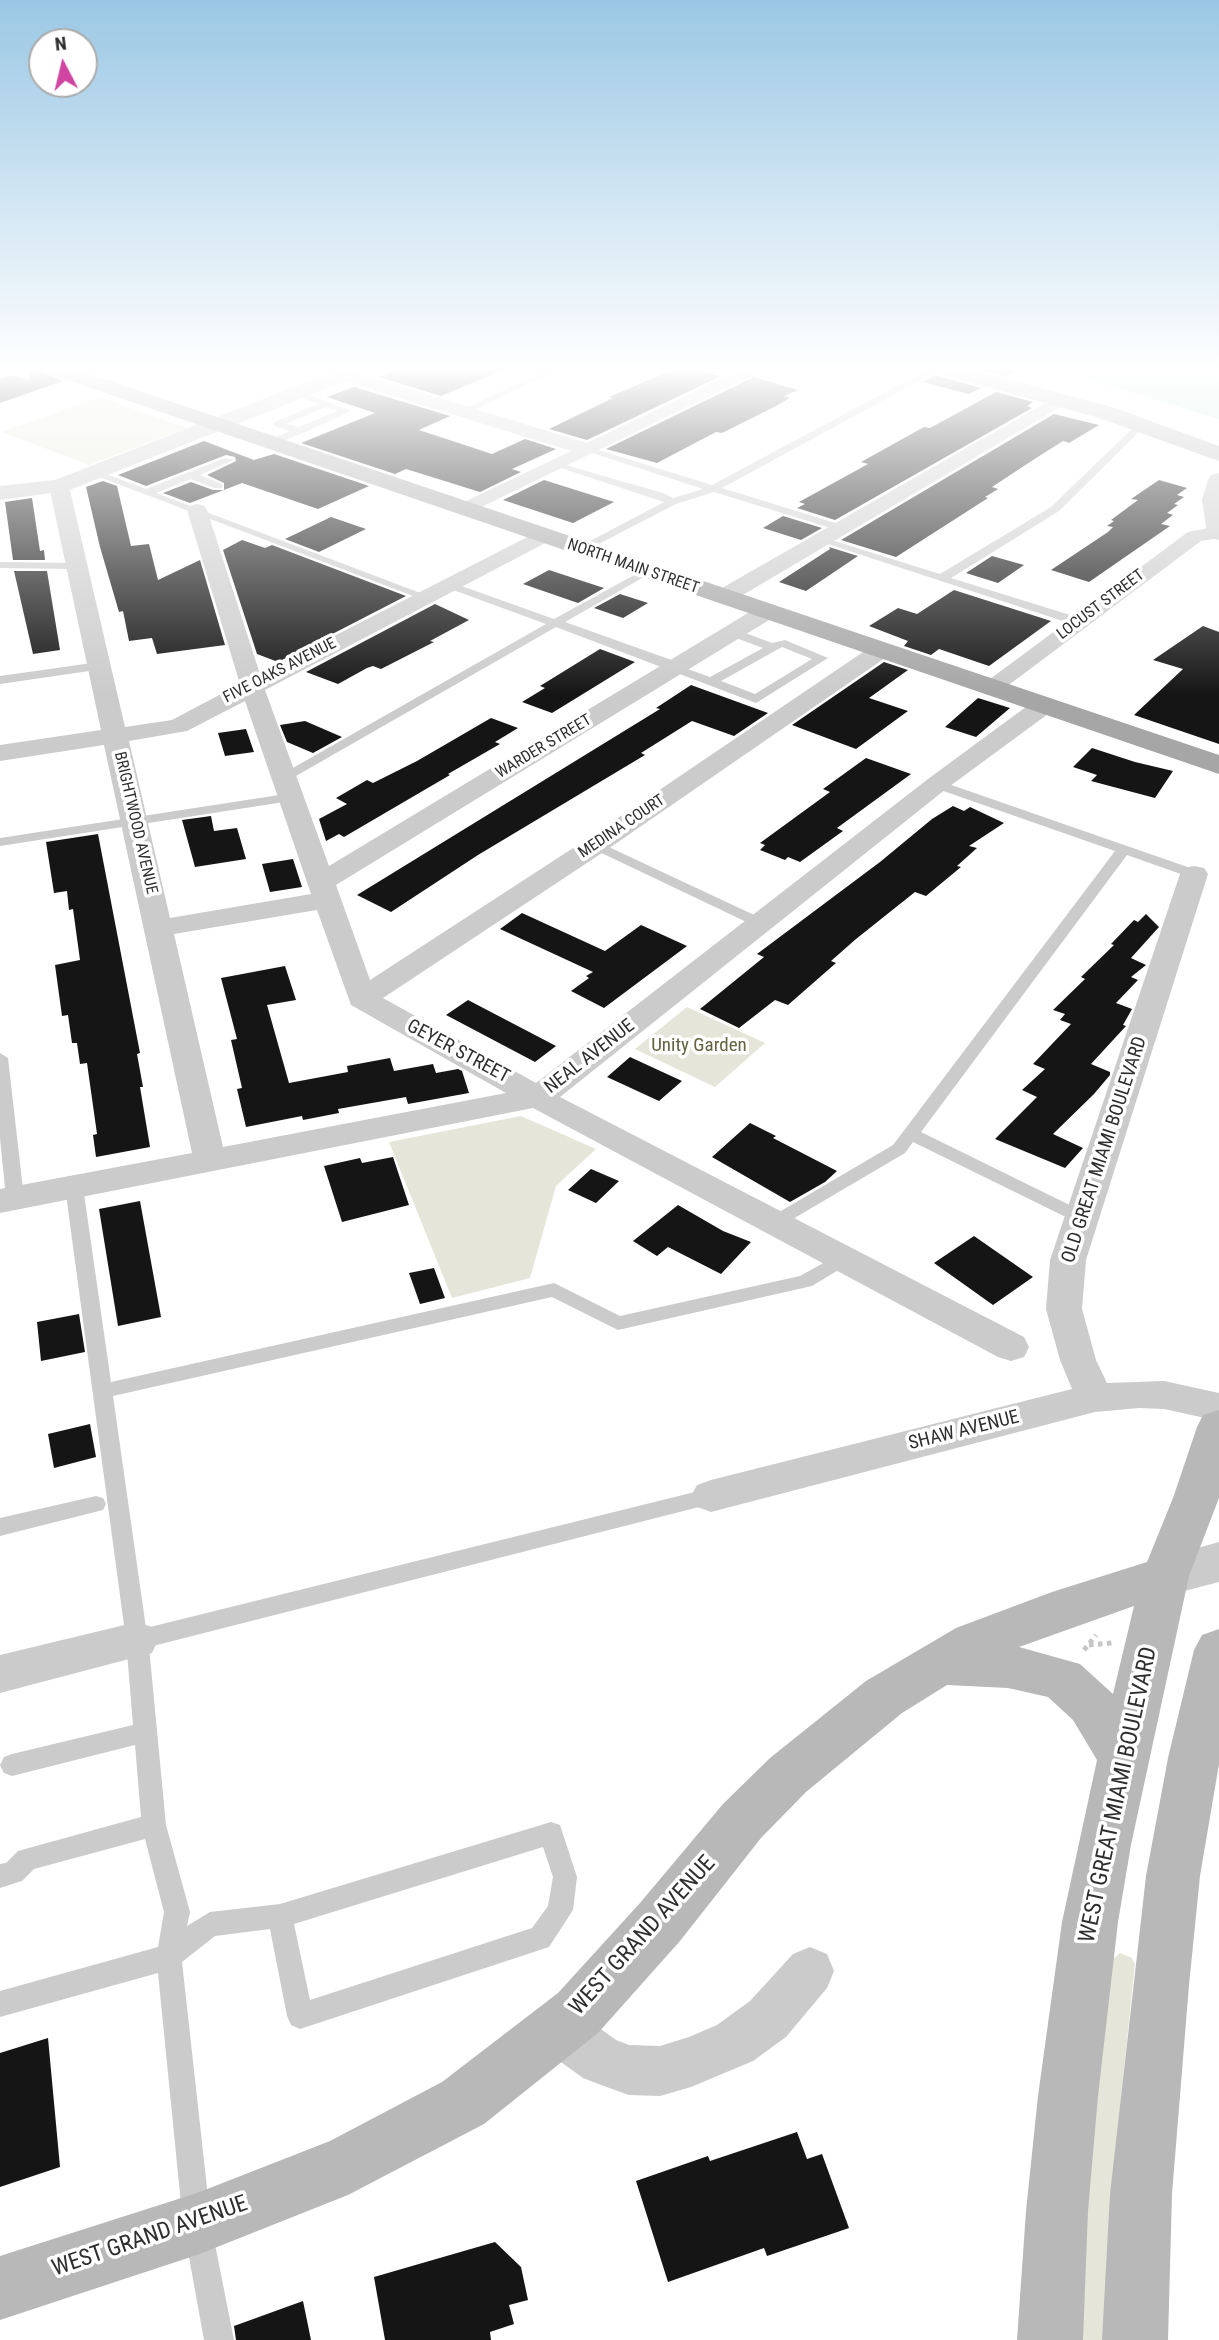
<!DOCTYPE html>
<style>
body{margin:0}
#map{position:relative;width:1219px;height:2340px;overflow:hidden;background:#fff;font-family:"Roboto Condensed",sans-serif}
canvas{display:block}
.north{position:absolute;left:28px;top:28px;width:70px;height:70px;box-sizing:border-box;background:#fff;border:2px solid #ababab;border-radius:50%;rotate:353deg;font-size:19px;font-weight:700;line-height:28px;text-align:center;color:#2e2e2e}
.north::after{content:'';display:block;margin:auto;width:24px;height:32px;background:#d045a1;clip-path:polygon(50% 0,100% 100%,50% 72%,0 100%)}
</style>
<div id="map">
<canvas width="1219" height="2340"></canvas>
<div class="north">N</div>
</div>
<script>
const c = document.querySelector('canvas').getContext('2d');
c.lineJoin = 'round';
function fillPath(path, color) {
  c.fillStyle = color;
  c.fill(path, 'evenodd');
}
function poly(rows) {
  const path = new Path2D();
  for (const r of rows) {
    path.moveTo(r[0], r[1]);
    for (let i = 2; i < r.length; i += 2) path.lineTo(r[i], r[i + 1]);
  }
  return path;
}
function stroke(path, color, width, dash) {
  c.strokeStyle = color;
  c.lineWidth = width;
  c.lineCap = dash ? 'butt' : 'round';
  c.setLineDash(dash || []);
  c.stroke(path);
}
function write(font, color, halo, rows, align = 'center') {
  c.font = font + ' "Roboto Condensed",sans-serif';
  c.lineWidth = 7;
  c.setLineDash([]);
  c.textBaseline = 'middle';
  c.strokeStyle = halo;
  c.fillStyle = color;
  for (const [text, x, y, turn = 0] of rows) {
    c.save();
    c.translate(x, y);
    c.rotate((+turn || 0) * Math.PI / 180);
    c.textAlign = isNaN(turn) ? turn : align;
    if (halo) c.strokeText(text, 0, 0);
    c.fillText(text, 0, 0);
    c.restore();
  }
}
fillPath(poly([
 [100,397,187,428,89,465,2,432],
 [687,1007,765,1043,715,1087,635,1049],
 [521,1116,596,1149,556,1186,530,1278,452,1298,389,1142],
 [1120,1953,1132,1958,1135,1964,1111,2194,1104,2340,1078,2340,1087,2188,1113,1959]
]), '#e6e5da');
fillPath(poly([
 [1049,367,1219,367,1219,419,1195,412]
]), '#c6e3dd');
fillPath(poly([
 [31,367,63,381,0,403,0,379,12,375,29,380],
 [405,367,508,367,508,368,441,396,379,377],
 [680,367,721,376,587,440,549,429,613,398,609,397],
 [974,367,1025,367,1006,376],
 [935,375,981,388,969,394,923,382],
 [754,377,798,390,784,396,790,398,776,406,722,433,716,432,657,463,606,449],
 [354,387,450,416,419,430,492,454,525,439,556,449,512,469,521,472,480,492,406,469,395,474,301,443,375,413,327,397],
 [996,392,1033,402,1027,406,1032,408,835,520,797,508,805,504,799,502,868,464,861,462,924,427,930,428],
 [1054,414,1099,425,1069,443,1063,441,1033,460,992,487,998,489,985,497,988,498,896,557,841,540],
 [204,441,254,460,274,454,369,486,318,509,242,483,190,503,163,493,191,482,213,490,224,490,224,483,207,475,236,461,235,457,226,455,146,486,118,475],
 [544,480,614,502,573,523,503,500],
 [1159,480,1187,488,1177,495,1184,497,1174,504,1178,505,1167,513,1173,515,1161,524,1170,526,1089,582,1051,570,1108,532,1113,527,1107,526,1114,521,1111,520,1138,500,1131,499],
 [103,481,117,486,131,546,149,544,158,580,200,560,225,645,157,654,152,638,129,641,123,611,119,612,100,547,86,487],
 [32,498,40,551,44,550,45,560,13,560,5,502],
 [783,516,822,528,801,540,763,528],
 [331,517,366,529,319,552,285,539],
 [242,540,265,548,272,545,406,596,278,662,257,654,223,550],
 [829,547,858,556,806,591,779,582,830,549],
 [992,556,1024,565,998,583,966,573],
 [549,570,604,588,578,603,523,584],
 [14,571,47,571,60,650,33,654],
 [954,590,1051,621,989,666,939,649,931,655,904,646,908,641,869,626,898,608,917,614],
 [620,594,648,603,623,618,594,608],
 [435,604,469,620,430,641,434,642,381,669,373,666,367,668,338,684,306,672],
 [1203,626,1219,632,1219,744,1134,715,1183,669,1153,660],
 [600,649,635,662,552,713,522,702,545,688,540,686],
 [884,662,908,670,869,698,908,711,856,749,792,725],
 [691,685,768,713,734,736,692,721,641,753,645,755,478,855,391,912,357,895,660,709,656,708],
 [978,698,1010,708,976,737,945,727],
 [491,718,518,728,495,742,500,744,448,774,450,775,344,837,339,834,326,841,319,819,347,804,336,798,367,780,373,783,417,761],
 [305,721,342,737,313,753,287,742,280,725],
 [246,729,254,752,225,756,218,733],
 [1092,748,1135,762,1173,771,1155,798,1091,781,1097,775,1073,767],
 [866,758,911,774,837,828,843,831,800,862,788,857,785,860,760,850,765,845,760,843,830,792,823,789],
 [953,806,964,811,970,807,1004,823,969,846,977,848,957,866,961,867,926,896,915,892,856,939,831,961,836,963,788,1005,775,1000,739,1028,700,1009,764,957,757,954,880,862,932,819],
 [211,816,214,831,237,828,246,859,195,867,182,820],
 [98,834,140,1053,137,1054,143,1087,140,1087,150,1147,96,1157,93,1135,97,1134,87,1063,80,1064,77,1043,72,1043,68,1015,62,1016,55,965,80,960,73,909,69,910,67,891,54,893,46,842],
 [293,859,302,887,270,892,262,864],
 [522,913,605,951,641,925,687,946,604,1008,571,991,589,978,586,976,593,972,500,929],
 [1146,914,1159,927,1131,958,1146,965,1131,977,1138,980,1116,1003,1132,1009,1123,1025,1126,1026,1091,1064,1110,1072,1110,1075,1094,1094,1053,1134,1083,1148,1065,1168,995,1139,1037,1097,1022,1090,1045,1069,1033,1064,1071,1024,1060,1020,1065,1014,1053,1010,1085,979,1081,977,1114,945,1111,944,1134,920,1138,922],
 [285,966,296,1000,267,1005,289,1083,348,1072,347,1066,390,1058,394,1071,433,1064,436,1073,458,1069,462,1071,469,1093,408,1104,406,1097,338,1109,339,1113,303,1120,302,1116,246,1127,237,1089,242,1088,231,1040,237,1039,221,978],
 [468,1000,556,1046,535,1062,446,1015],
 [630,1057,682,1081,659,1101,607,1077],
 [750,1123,776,1136,773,1138,837,1171,825,1182,790,1202,712,1157],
 [393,1157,409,1205,342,1222,324,1166,360,1158,362,1163],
 [591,1169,619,1181,596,1203,568,1190],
 [140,1201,161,1317,118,1326,99,1209],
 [678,1205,723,1231,751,1242,721,1274,668,1247,657,1256,633,1241],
 [974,1236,1033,1277,993,1305,934,1263],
 [434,1268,445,1298,420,1304,409,1273],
 [79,1314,85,1352,41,1361,37,1322],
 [90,1424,96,1457,54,1468,48,1434],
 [48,2038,60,2167,0,2187,0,2053],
 [797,2132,807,2159,822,2154,849,2228,767,2256,764,2248,668,2282,636,2181,708,2156,710,2161],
 [495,2242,521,2267,528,2300,509,2305,514,2324,490,2332,491,2340,385,2340,374,2277],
 [303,2301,311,2340,236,2340,234,2326]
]), '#151515');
stroke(poly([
 [1089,1645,1112,1643],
 [1084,1650,1096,1635]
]), '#c5c5c5', 5, [4.5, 4.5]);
fillPath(poly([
 [313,367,328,367,349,375,344,378,313,367],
 [552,367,564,367,466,414,458,412,552,367],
 [932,367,943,368,722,488,845,526,845,530,837,530,714,492,676,504,585,551,575,549,664,502,555,466,555,462,663,493,673,498,703,489,583,450,592,448,712,485,932,367],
 [295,391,301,391,351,411,303,433,274,445,266,445,266,441,290,431,274,426,274,422,318,404,295,395,295,391],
 [326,407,337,411,299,427,286,424,326,407],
 [1139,422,1147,424,1059,511,951,578,1083,619,1083,625,1075,625,816,540,825,538,940,574,1051,507,1139,422],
 [225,458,234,460,200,475,222,484,222,488,214,488,191,479,156,493,431,597,421,599,89,473,98,471,146,489,225,458],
 [0,562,77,563,83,566,77,569,0,568,0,562],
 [647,568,653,571,651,573,565,622,680,663,682,667,710,677,763,648,728,635,728,629,732,628,772,643,785,640,828,658,756,703,556,627,289,780,284,781,277,777,546,624,445,587,445,583,453,583,554,619,647,568],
 [782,647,812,659,755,694,721,681,782,647],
 [99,662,105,666,103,669,0,684,0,676,99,662],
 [937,780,1199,871,1201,874,1194,878,1189,877,1127,855,921,1132,1088,1214,1091,1218,1088,1222,1082,1224,1076,1222,913,1142,905,1153,781,1226,769,1226,766,1222,769,1218,893,1145,1115,851,932,787,930,784,937,780],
 [292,793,297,794,297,800,0,846,0,838,292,793],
 [596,841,767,921,769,924,762,928,757,927,591,848,589,845,596,841],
 [0,1053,8,1058,24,1198,15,1204,6,1198,0,1138,0,1053],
 [74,1181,83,1187,111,1382,554,1283,620,1316,800,1276,843,1252,850,1253,852,1258,850,1263,812,1286,618,1330,552,1297,113,1396,146,1628,711,1488,718,1490,721,1496,718,1502,711,1504,149,1647,166,1825,190,1912,187,1926,210,1912,280,1904,551,1822,560,1825,577,1877,573,1910,549,1947,300,2029,291,2025,287,2016,270,1929,215,1936,182,1962,211,2224,234,2340,204,2340,183,2224,158,1973,0,2017,0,1991,158,1947,164,1912,145,1839,34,1869,22,1881,0,1888,0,1864,6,1863,18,1851,141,1817,135,1745,12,1776,4,1773,0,1765,4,1757,12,1754,133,1725,126,1640,65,1187,74,1181],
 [543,1847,553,1877,548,1906,532,1928,310,2000,294,1924,543,1847],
 [96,1496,103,1498,106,1504,103,1510,0,1536,0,1518,96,1496]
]), '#cbcbcb');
fillPath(poly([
 [746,367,769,367,465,515,458,513,455,509,458,505,571,451,338,379,335,375,338,371,350,371,587,443,746,367],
 [1061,394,1070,399,1067,403,731,602,723,604,715,602,712,597,715,592,1061,394],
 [59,480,66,482,69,486,125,727,172,720,240,684,187,510,190,506,197,504,204,506,207,510,260,674,537,532,551,532,554,536,551,540,265,690,329,866,758,607,774,607,777,612,774,617,336,885,370,980,587,839,872,646,888,646,892,651,888,656,605,851,383,998,536,1083,928,779,1034,701,1043,699,1052,701,1055,706,1052,711,946,789,560,1097,1024,1337,1029,1347,1024,1357,1011,1361,998,1357,533,1108,0,1213,0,1189,192,1153,104,745,0,761,0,745,101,730,49,486,52,482,59,480],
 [245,701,311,894,170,918,129,741,187,731,245,701],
 [317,910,351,1005,506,1093,223,1147,174,934,317,910],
 [1219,526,1219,538,1201,541,998,693,990,695,982,693,978,688,1188,532,1219,526],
 [1194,866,1204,868,1208,874,1086,1260,1082,1309,1096,1360,1107,1383,1164,1381,1219,1393,1219,1421,1164,1409,1139,1408,1095,1412,711,1512,697,1507,691,1496,697,1485,711,1480,1072,1389,1060,1360,1046,1309,1050,1260,1180,874,1184,868,1194,866],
 [137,1622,152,1627,158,1640,152,1653,0,1693,0,1655,137,1622],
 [810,1947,827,1954,834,1971,827,1988,786,2037,753,2061,691,2087,660,2096,629,2095,601,2085,583,2078,540,2047,533,2029,540,2011,558,2004,576,2011,616,2040,629,2045,660,2046,689,2037,717,2025,750,2001,793,1954,810,1947]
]), '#cbcbcb');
fillPath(poly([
 [345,367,374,367,371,371,67,491,0,500,0,486,55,480,345,367],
 [1219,473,1219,540,1211,538,1207,533,1202,500,1208,480,1211,475,1219,473],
 [1219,1542,1219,1582,1165,1596,1148,1590,1141,1576,1148,1562,1219,1542]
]), '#cbcbcb');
fillPath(poly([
 [927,367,962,367,1115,408,1219,446,1219,461,1099,418,930,371,927,367],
 [1219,1410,1219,1498,1189,1576,1131,1845,1118,1922,1098,2096,1088,2211,1083,2340,1017,2340,1026,2211,1038,2096,1062,1922,1097,1760,1073,1720,1048,1697,1008,1688,947,1685,902,1713,806,1792,761,1838,680,1941,598,2033,484,2124,348,2195,197,2255,0,2320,0,2256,197,2193,330,2141,442,2082,558,1993,640,1903,723,1804,770,1758,866,1681,956,1628,1052,1592,1147,1562,1173,1498,1197,1427,1203,1415,1219,1410],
 [1134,1606,1113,1694,1080,1664,1019,1647,1134,1606],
 [1219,1629,1219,1764,1200,1876,1189,1985,1172,2194,1168,2340,1102,2340,1110,2194,1146,1876,1168,1758,1194,1650,1202,1635,1219,1629]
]), '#b8b8b8');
fillPath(poly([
 [38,367,69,367,1219,755,1219,774,41,371,38,367]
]), '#a6a6a6');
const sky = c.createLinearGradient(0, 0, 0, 695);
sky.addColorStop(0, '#9ac7e4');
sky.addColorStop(0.53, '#fff');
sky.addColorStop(1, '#ffffff00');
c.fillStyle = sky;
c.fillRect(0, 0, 1219, 695);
write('16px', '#2e2e2e', '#fff', [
 ["NORTH MAIN STREET",633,567,19],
 ["LOCUST STREET",1101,605,-37],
 ["FIVE OAKS AVENUE",280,671,-27],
 ["WARDER STREET",544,747,-31],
 ["BRIGHTWOOD AVENUE",135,823,77],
 ["MEDINA COURT",622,827,-34]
]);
write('19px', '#646240', '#fff', [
 ["Unity Garden",699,1046]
]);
write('19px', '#2e2e2e', '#fff', [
 ["GEYER STREET",458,1052,28],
 ["NEAL AVENUE",590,1057,-38],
 ["OLD GREAT MIAMI BOULEVARD",1105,1150,-72],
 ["SHAW AVENUE",964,1431,-14]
]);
write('23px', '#2e2e2e', '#fff', [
 ["WEST GREAT MIAMI BOULEVARD",1119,1795,-78],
 ["WEST GRAND AVENUE",643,1936,-48],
 ["WEST GRAND AVENUE",150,2237,-19]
]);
</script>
